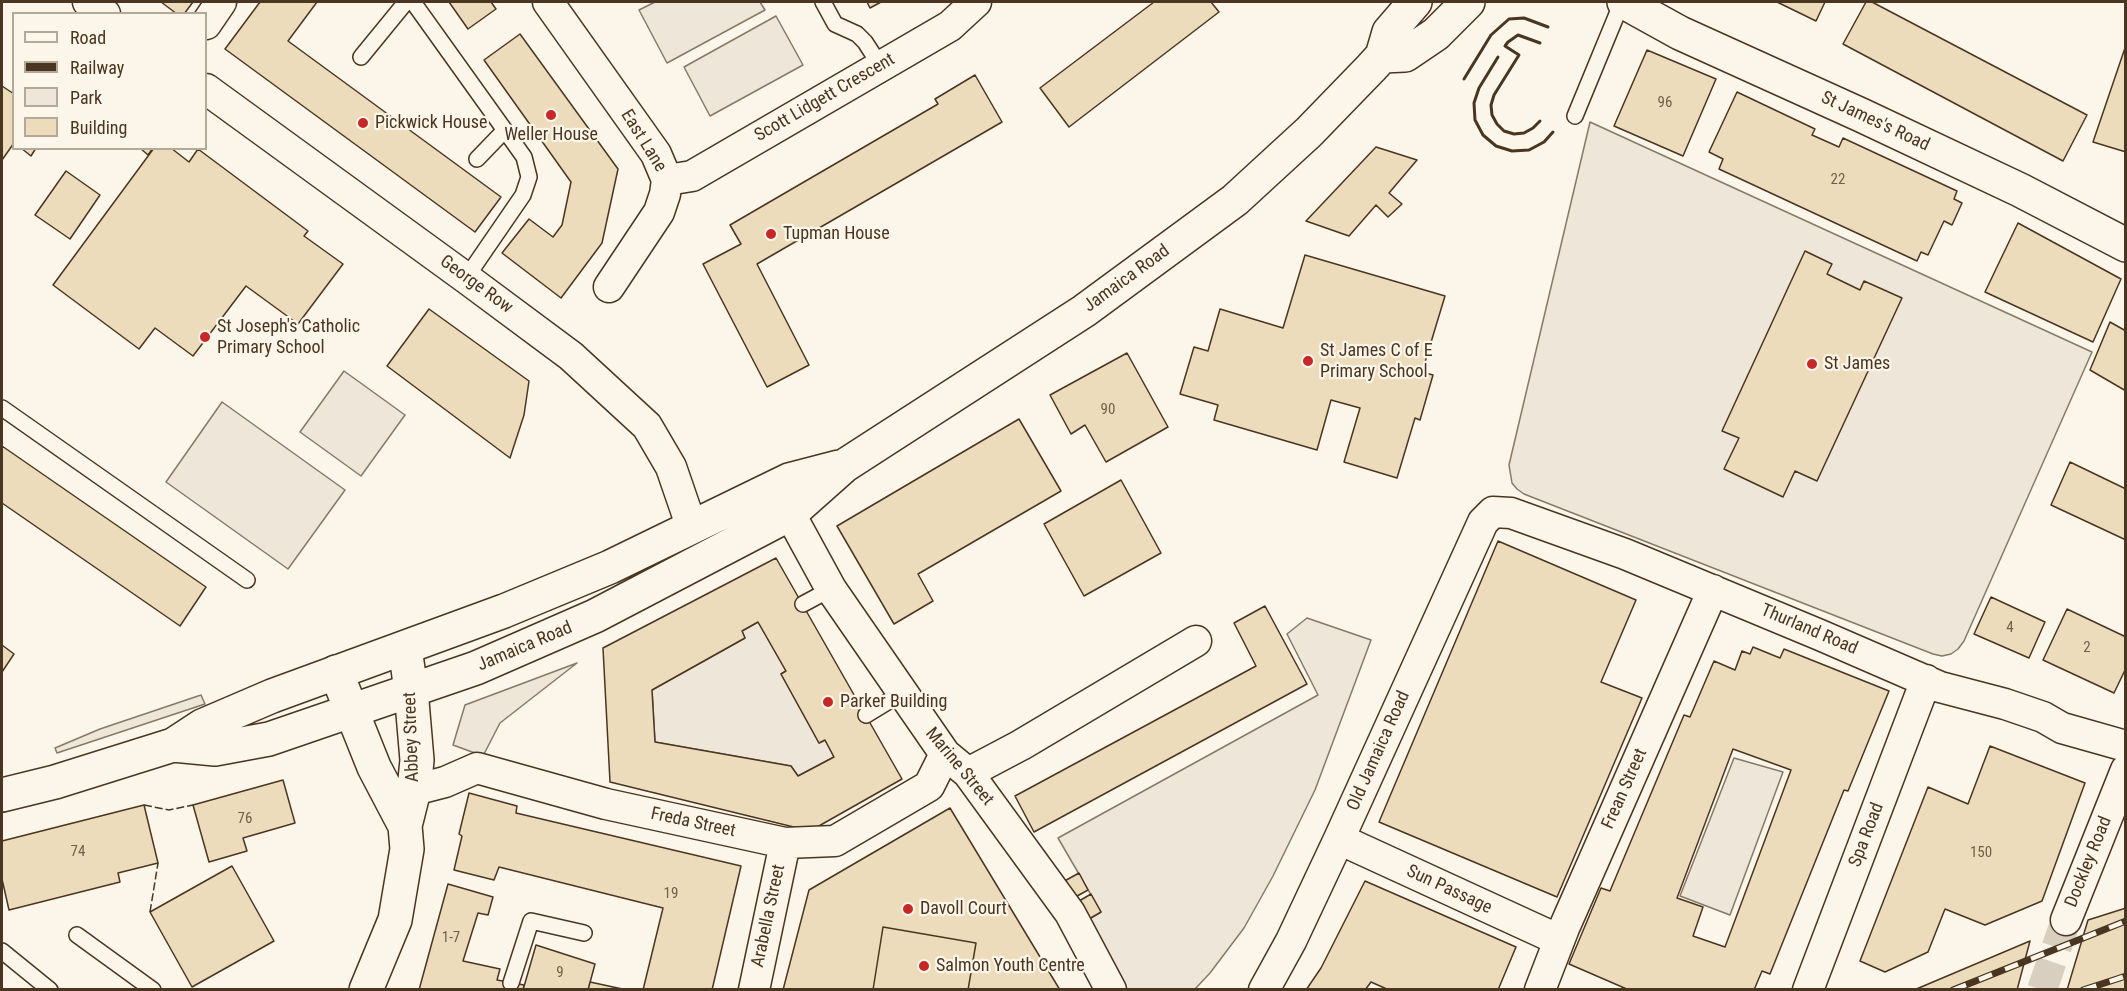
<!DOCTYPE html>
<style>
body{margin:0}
#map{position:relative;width:2127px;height:991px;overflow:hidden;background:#fbf6e9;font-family:"Roboto Condensed",sans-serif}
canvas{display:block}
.frame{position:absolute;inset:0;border:3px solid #4a3520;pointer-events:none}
.legend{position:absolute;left:12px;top:12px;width:195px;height:138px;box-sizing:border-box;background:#fbf6e9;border:2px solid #b4a999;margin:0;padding:8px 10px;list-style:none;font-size:18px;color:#4a3520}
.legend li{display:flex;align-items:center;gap:12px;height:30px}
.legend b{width:30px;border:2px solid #b4a999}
</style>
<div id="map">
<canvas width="2127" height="991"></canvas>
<div class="frame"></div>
<ul class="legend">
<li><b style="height:8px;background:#fbf6e9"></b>Road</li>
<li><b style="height:8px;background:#4a3520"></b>Railway</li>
<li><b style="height:16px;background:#ede6d9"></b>Park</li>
<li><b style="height:16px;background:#ecdcbc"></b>Building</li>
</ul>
</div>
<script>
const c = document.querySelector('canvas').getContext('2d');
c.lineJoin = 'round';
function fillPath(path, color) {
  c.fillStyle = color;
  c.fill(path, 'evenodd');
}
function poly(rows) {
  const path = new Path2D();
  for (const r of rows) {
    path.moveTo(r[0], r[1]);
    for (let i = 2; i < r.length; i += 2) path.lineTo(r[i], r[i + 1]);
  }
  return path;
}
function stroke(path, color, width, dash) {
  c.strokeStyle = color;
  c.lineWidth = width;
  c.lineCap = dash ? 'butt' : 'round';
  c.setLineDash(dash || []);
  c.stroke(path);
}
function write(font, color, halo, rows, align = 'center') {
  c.font = font + ' "Roboto Condensed",sans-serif';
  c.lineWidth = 4.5;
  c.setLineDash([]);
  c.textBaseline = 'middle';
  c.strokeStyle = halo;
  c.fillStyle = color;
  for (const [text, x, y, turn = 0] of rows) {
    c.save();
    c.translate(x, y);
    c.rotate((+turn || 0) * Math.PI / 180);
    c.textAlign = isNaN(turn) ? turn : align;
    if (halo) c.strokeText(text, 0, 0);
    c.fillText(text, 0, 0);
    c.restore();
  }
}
const green = poly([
 [655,2,760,2,765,10,667,63,639,10,655,2],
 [776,16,803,65,710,116,684,67,776,16],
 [1590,122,2092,352,1964,641,1958,649,1951,654,1942,656,1933,654,1524,494,1517,489,1512,483,1509,465,1590,122],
 [344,371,405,415,361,476,300,432,344,371],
 [222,402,345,490,288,569,166,482,222,402],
 [1307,618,1371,640,1315,790,1273,876,1244,928,1210,973,1195,989,1123,989,1084,922,1101,912,1058,838,1318,695,1287,634,1307,618],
 [758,622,786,671,781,674,819,743,825,740,834,757,798,776,791,766,655,742,652,690,745,638,742,631,758,622],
 [577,663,500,723,483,756,453,745,465,705,577,663],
 [201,695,205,704,57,753,55,748,100,729,201,695],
 [1734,758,1783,772,1730,915,1680,896,1734,758]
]);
fillPath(green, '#ede6d9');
stroke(green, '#887966', 1.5);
const building = poly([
 [161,2,193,2,184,14,177,14,161,2],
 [260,2,317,2,288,41,501,197,475,232,225,49,260,2],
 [449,2,491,2,496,9,468,29,449,2],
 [867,2,881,2,870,8,867,2],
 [1154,2,1211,2,1219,12,1069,127,1040,88,1154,2],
 [1777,2,1825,2,1816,21,1777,2],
 [1866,2,1872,2,2087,115,2063,161,1843,44,1866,2],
 [520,34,618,169,602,243,561,298,502,253,529,219,553,237,562,225,571,182,484,60,520,34],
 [2126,45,2126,152,2093,142,2126,45],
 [1647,50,1716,79,1683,156,1614,126,1647,50],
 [975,75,1002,122,757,264,809,365,767,387,703,264,741,244,730,225,938,104,935,99,975,75],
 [2,86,14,94,14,143,2,160,2,86],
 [1737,92,1815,129,1812,135,1839,147,1843,138,1957,191,1954,199,1962,203,1952,225,1944,221,1928,255,1921,252,1917,261,1719,169,1723,159,1709,152,1737,92],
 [1376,147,1417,160,1389,193,1402,204,1388,217,1376,205,1349,236,1306,221,1376,147],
 [21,148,36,148,31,156,21,148],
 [140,148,153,148,148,155,140,148],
 [154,148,171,148,189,162,198,149,308,231,304,236,343,264,298,324,246,286,193,356,155,328,139,349,53,285,154,148],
 [66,171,100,195,70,239,35,215,66,171],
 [2018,223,2121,279,2093,342,1985,292,2018,223],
 [1805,251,1832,264,1827,274,1860,290,1864,281,1902,298,1817,481,1795,471,1783,497,1724,469,1739,438,1722,431,1805,251],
 [1305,255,1445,296,1422,372,1433,375,1420,420,1415,418,1397,478,1344,462,1360,408,1331,400,1317,450,1214,420,1218,405,1180,394,1194,347,1208,351,1220,309,1283,328,1305,255],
 [429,309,529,381,524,415,510,458,387,366,429,309],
 [2110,322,2126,331,2126,391,2090,370,2110,322],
 [1127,353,1168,427,1106,462,1085,425,1071,434,1050,395,1127,353],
 [1019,419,1061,491,918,574,933,601,894,624,837,526,1019,419],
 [2,446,206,587,180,626,2,503,2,446],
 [2070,462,2126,489,2126,540,2051,505,2070,462],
 [1121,480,1161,553,1084,596,1044,524,1121,480],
 [1498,541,1636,600,1601,682,1642,698,1557,897,1379,822,1498,541],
 [776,558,902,779,810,831,610,782,603,648,776,558],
 [758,622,786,671,781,674,819,743,825,740,834,757,798,776,791,766,655,742,652,690,745,638,742,631,758,622],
 [1991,597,2045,622,2029,658,1974,634,1991,597],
 [1265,606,1307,684,1034,832,1015,796,1256,666,1234,623,1265,606],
 [2067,609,2126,637,2126,668,2114,693,2043,660,2067,609],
 [2,645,14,654,2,672,2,645],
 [1753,647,1780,658,1784,649,1889,691,1848,791,1844,790,1770,974,1762,971,1754,990,1629,990,1569,964,1601,888,1610,891,1684,715,1690,717,1714,661,1735,670,1742,651,1750,654,1753,647],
 [1733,749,1791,770,1725,947,1693,936,1703,907,1677,898,1733,749],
 [1990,746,2085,783,2042,901,1985,925,1945,909,1928,952,1885,972,1860,961,1928,787,1968,804,1990,746],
 [283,780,295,823,243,838,247,851,209,862,193,805,283,780],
 [469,793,517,806,516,813,741,866,712,990,643,990,663,908,499,867,494,880,454,870,462,836,459,834,469,793],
 [144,805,158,863,118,873,120,882,9,910,2,879,2,841,144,805],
 [950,808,1060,990,968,990,976,943,883,927,873,990,783,990,809,890,950,808],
 [232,866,274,941,192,987,150,912,232,866],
 [1079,873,1088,890,1070,900,1061,883,1079,873],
 [1365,881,1516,947,1498,990,1389,990,1371,982,1365,990,1306,990,1321,968,1365,881],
 [448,884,493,897,488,915,478,913,463,961,500,969,497,980,524,985,523,990,419,990,448,884],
 [1091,894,1101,912,1084,922,1074,904,1091,894],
 [2126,908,2126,990,2067,990,2088,920,2126,908],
 [883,927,976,943,968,990,873,990,883,927],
 [2030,941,2017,990,1914,990,2030,941],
 [536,945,595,964,588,990,523,990,536,945],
 [590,982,627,990,588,990,590,982]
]);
fillPath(building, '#ecdcbc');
stroke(building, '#4a3520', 1.5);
stroke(poly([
 [2042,990,2066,920]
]), '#d8cfc1', 30, [30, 15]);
const lane = poly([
 [413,2,524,157,529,177,523,195,466,278],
 [823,2,835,24,857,34,865,42,880,65],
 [361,57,406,2],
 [1575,116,1622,2],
 [477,159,505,130],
 [2,408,247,580],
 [803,604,831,589],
 [866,715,902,693],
 [77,935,153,990],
 [2,951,50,990],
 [511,983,531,921,584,933]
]);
const street = poly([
 [88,2,105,14],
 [548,2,656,154,667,180,665,194,659,212,609,287],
 [206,24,221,2],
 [206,89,466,278,571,356,647,426,671,467,692,528],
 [667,180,692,176,950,26,976,2],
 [790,514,831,589,945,754,968,773,1070,913,1111,990],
 [968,773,1021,745,1196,641],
 [414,790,445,782,477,768,606,804,785,843,835,841,929,786,945,754],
 [1339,839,1559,940],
 [2066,920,2126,770],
 [754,990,785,843],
 [1264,990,1291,941,1339,839,1483,522,1493,512,1511,513,1625,554,1820,635,1940,687,2005,704,2043,717,2062,728,2126,746],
 [1540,990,1564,928,1713,590],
 [1808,990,1926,680]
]);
const secondary = poly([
 [1624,2,1680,33,1861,115,2020,190,2126,245],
 [336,672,374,767,405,826],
 [366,990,395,920,407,849,405,826,414,790,417,760,411,690,405,648]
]);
const primary = poly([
 [1382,56,1405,55,1436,34,1468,2],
 [173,745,215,749,269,739,476,668,595,616,790,514,844,466,1084,311,1235,200,1309,132,1371,68,1382,56,1389,32,1415,2],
 [2,795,55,782,173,745,202,726,272,696,504,611,610,567,789,480,839,467]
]);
stroke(lane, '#4a3520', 18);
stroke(street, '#4a3520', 33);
stroke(secondary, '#4a3520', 36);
stroke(primary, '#4a3520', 36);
stroke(lane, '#fbf6e9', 15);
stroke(street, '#fbf6e9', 30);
stroke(secondary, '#fbf6e9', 33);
stroke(primary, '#fbf6e9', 33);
const rail = poly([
 [1953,990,2126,921],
 [2083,990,2126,976]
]);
stroke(rail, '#4a3520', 7);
stroke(rail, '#fbf6e9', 4.5, [14]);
stroke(poly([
 [144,805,169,810,193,805],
 [150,912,158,863]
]), '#4a3520', 1.5, [8, 3]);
stroke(poly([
 [1498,57,1479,88,1474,103,1475,120,1483,135,1496,146,1512,151,1529,150,1544,142,1553,132],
 [1464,79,1491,35,1509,19,1524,18,1548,27],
 [1540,121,1533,128,1524,133,1514,134,1504,131,1497,124,1492,115,1491,105,1494,95,1519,55,1505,46,1508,42,1518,35,1540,43]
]), '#4a3520', 3);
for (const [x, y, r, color] of [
 [551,115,6,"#c62828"],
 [363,123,6,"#c62828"],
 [771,234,6,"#c62828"],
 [205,337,6,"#c62828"],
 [1308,361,6,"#c62828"],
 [1812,364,6,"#c62828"],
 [828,702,6,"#c62828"],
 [908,909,6,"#c62828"],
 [924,966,6,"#c62828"]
]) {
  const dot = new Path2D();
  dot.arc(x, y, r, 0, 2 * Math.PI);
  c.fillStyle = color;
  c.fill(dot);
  stroke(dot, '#fbf6e9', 2);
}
write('15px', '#725f47', null, [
 ["96",1665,103],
 ["22",1838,180],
 ["90",1108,410],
 ["4",2010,628],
 ["2",2087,648],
 ["76",245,819],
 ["74",78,852],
 ["150",1981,853],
 ["19",671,894],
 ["1-7",451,938],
 ["9",560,973]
]);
write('18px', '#4a3520', '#fbf6e9', [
 ["Scott Lidgett Crescent",825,98,-30],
 ["St James's Road",1875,122,25],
 ["East Lane",643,141,58],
 ["Jamaica Road",1127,279,-36],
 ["George Row",476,285,36],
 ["Thurland Road",1809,630,23],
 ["Jamaica Road",525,647,-23],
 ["Abbey Street",412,737,-92],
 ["Old Jamaica Road",1379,751,-66],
 ["Marine Street",959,767,50],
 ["Frean Street",1625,789,-66],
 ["Freda Street",693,823,12],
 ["Spa Road",1867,835,-69],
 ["Dockley Road",2089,862,-68],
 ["Sun Passage",1449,890,25],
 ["Arabella Street",769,916,-78]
]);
write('18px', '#4a3520', '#fbf6e9', [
 ["Pickwick House",375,123],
 ["Weller House",551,135,"center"],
 ["Tupman House",783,234],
 ["St Joseph's Catholic",217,327],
 ["Primary School",217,348],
 ["St James C of E",1320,351],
 ["Primary School",1320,372],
 ["St James",1824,364],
 ["Parker Building",840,702],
 ["Davoll Court",920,909],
 ["Salmon Youth Centre",936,966]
], 'left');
</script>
